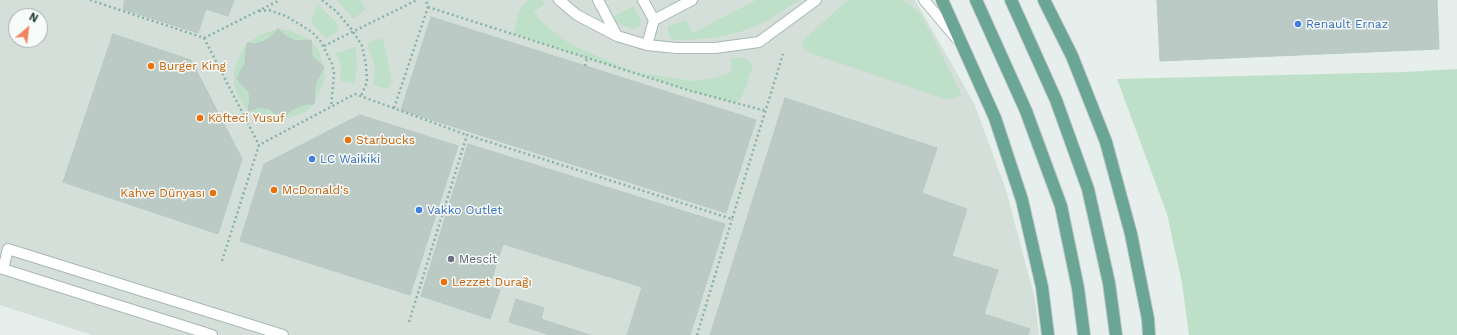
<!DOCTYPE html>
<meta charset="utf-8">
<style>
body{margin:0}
#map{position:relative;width:1457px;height:335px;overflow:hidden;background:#e6efeb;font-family:"Work Sans",sans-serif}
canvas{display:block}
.north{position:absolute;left:8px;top:8px;width:40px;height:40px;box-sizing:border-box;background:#f7fbf9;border:1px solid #a3b1ad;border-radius:50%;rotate:28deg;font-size:11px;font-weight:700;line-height:16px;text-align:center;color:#24423a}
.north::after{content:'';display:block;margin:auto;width:14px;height:18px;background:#f4845f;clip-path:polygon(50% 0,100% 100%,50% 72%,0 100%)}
</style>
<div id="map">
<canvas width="1457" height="335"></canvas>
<div class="north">N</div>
</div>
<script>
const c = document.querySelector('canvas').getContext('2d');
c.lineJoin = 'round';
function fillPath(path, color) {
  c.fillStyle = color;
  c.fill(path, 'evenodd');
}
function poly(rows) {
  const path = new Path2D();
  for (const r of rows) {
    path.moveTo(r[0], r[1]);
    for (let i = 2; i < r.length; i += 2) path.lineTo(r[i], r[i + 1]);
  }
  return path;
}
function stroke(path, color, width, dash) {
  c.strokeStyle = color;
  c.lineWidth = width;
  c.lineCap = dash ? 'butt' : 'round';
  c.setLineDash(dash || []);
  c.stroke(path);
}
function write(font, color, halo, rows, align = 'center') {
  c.font = font + ' "Work Sans",sans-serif';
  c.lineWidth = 3;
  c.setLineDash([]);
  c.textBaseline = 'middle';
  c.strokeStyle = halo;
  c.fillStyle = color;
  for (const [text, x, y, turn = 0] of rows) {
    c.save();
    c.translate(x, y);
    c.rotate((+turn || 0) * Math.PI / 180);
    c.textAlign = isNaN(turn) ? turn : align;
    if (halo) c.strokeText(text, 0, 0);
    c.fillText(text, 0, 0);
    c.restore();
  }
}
fillPath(poly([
 [0,0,915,0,974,103,1006,190,1035,299,1039,335,92,335,0,305],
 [16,16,40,16,40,40,16,40]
]), '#d4dfda');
fillPath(poly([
 [337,0,360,0,366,9,353,19],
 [528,0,542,0,545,3,534,12,543,23,570,44,634,72,693,81,715,78,732,72,730,59,738,57,747,59,753,66,741,99,735,103,691,91,558,49,513,33,520,9],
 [756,0,800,0,763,23,740,32,714,38,687,40,674,40,668,34,668,26,686,20,693,33],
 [849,0,903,0,908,3,921,14,962,95,948,100,810,53,805,50,801,43,808,36,843,4],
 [317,4,336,22,339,30,326,39,311,22],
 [633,6,640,18,641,25,634,29,620,25,613,17],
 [278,29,292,31,311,40,319,51,324,67,325,79,314,104,304,113,282,120,269,119,248,111,239,98,234,84,234,69,240,55,247,43,261,34],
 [383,38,392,80,388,89,373,85,375,67,367,43],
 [356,47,357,70,354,83,340,81,341,67,336,53],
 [1457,69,1457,335,1189,335,1182,283,1167,214,1117,79,1404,72]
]), '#bfe0c8');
const building = poly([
 [125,0,234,0,228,16,206,9,198,33,123,9,125,0],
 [1157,0,1437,0,1439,49,1160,61,1157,0],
 [431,17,756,120,726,213,401,110,431,17],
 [278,29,287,37,297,41,311,40,312,56,324,67,315,85,314,104,306,104,298,107,291,110,282,120,269,109,260,107,248,111,250,101,249,92,237,79,245,63,247,43,256,44,269,39,278,29],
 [113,34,191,60,242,159,218,234,63,182,113,34],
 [785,98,937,148,922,193,967,209,952,256,998,270,984,314,1030,329,1028,335,710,335,785,98],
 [360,115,458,146,410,295,240,241,264,164,360,115],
 [468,144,725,224,690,335,627,335,642,287,503,244,489,287,500,290,490,319,421,296,468,144],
 [516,299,544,308,541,319,590,335,550,335,509,322,516,299]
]);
fillPath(building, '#bbcac4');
stroke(building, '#b8c9c2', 1);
const service = poly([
 [559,0,577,15,617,36,647,45,676,48,715,48,759,42,816,0],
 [598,0,617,36],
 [643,0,654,20],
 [924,0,956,38],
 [647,45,654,20,692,0],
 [212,335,3,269,8,249,283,335]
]);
const primary = poly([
 [942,0,995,118,1022,200,1042,287,1048,335],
 [976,0,1026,111,1061,206,1078,288,1084,335],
 [1011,0,1056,100,1088,189,1109,283,1116,335],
 [1044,0,1072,56,1106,142,1131,234,1148,319,1149,335]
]);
stroke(service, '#a8b8b2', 12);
stroke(primary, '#c2cac8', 14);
stroke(poly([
 [90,0,204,38,259,145],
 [322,0,336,11,353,31,362,46,366,65,367,82,361,96],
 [428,7,691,91,766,111],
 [259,11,269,10,286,16,312,32,321,42,332,64,334,73,331,107],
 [204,38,280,0],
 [324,46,417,0],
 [585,66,587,58],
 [394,108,428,7,426,0],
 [222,261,259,145,355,94,467,135],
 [409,322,467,135,732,219,783,54],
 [697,335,732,219]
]), '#86b3a5', 2.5, [2, 3]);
stroke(service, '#fff', 10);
stroke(primary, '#6aa596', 12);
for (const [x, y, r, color] of [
 [1298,24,4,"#3f7fe0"],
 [151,66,4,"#e8710a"],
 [200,118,4,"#e8710a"],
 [348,140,4,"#e8710a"],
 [312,159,4,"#3f7fe0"],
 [274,190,4,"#e8710a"],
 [213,193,4,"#e8710a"],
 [419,210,4,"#3f7fe0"],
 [451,259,4,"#6b7280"],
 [444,282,4,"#e8710a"]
]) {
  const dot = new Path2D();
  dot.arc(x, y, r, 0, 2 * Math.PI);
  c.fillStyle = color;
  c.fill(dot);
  stroke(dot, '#f7fbf9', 1.5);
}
write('12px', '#366cbe', '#f7fbf9', [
 ["Renault Ernaz",1306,24],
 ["LC Waikiki",320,159],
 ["Vakko Outlet",427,210]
], 'left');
write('12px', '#c56008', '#f7fbf9', [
 ["Burger King",159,66],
 ["Köfteci Yusuf",208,118],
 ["Starbucks",356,140],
 ["McDonald's",282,190],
 ["Kahve Dünyası",205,193,"right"],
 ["Lezzet Durağı",452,282]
], 'left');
write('12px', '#5b616d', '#f7fbf9', [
 ["Mescit",459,259]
], 'left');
</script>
